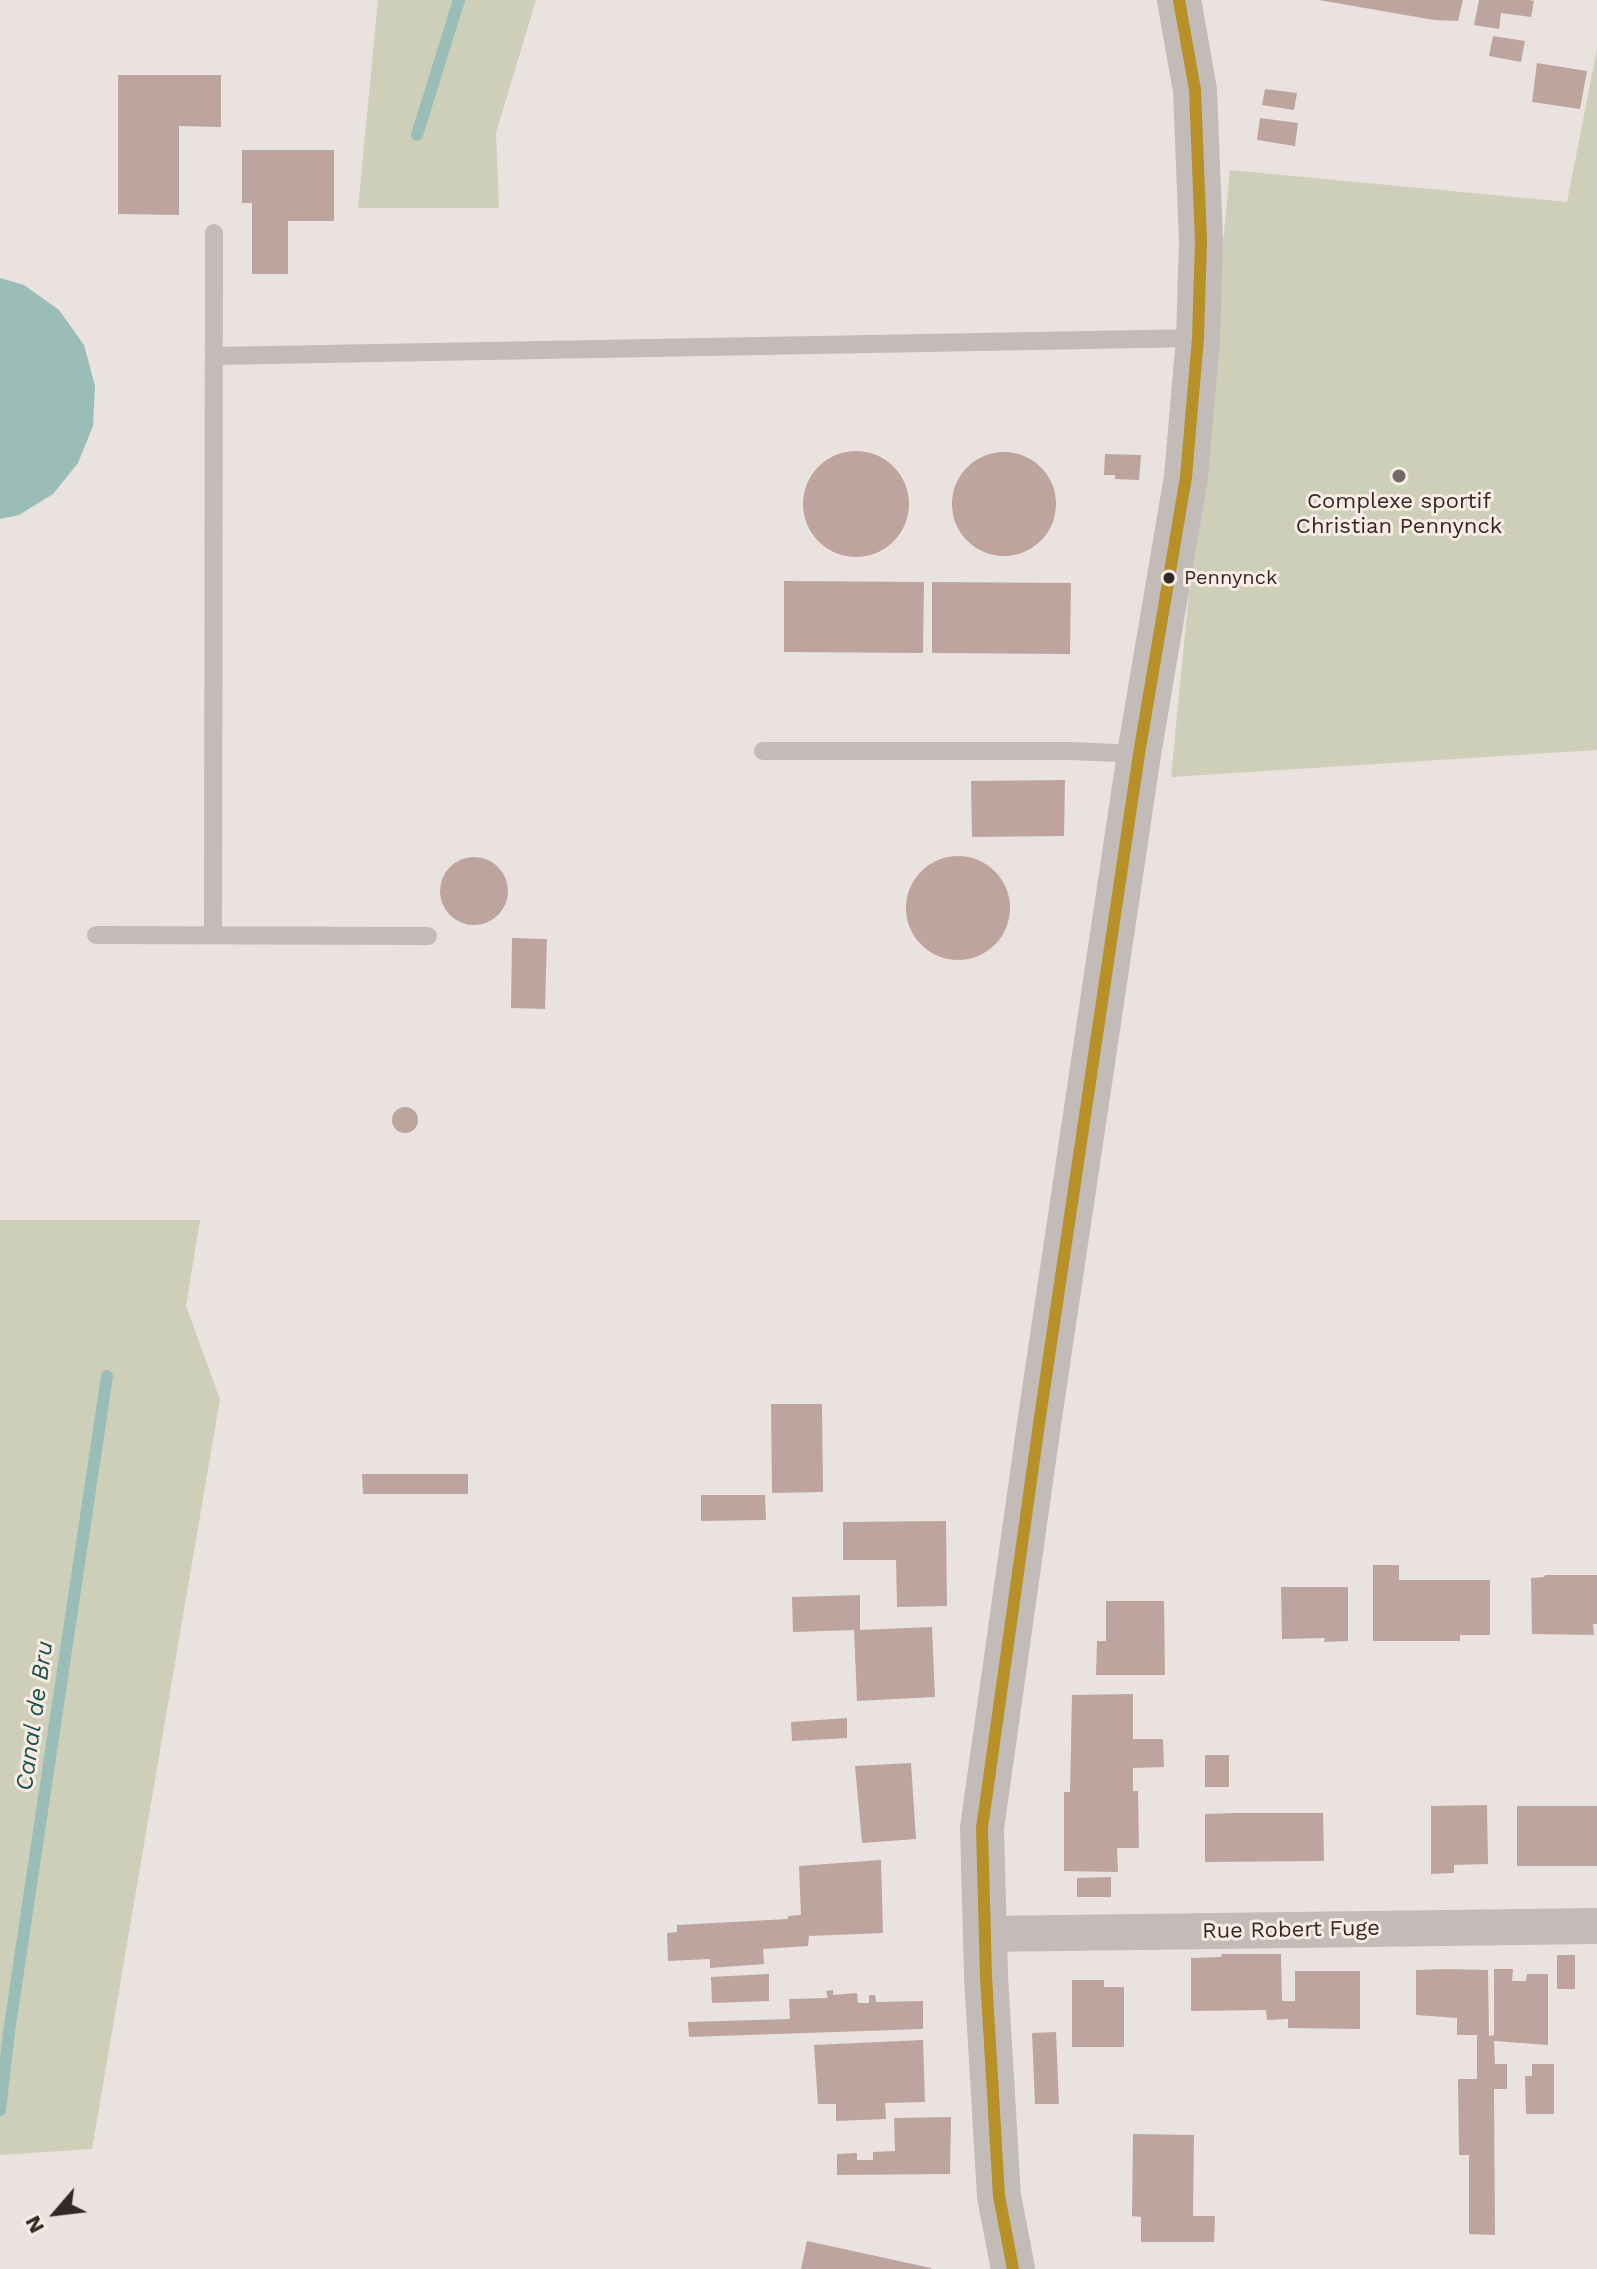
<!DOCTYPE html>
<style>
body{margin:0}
#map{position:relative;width:1597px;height:2269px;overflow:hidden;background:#eae2de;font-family:"Work Sans",sans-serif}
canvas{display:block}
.north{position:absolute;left:16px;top:2173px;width:80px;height:80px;-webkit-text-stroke:6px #f8ece4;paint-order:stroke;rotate:242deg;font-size:22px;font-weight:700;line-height:32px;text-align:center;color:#342826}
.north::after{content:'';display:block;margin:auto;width:28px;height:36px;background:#342826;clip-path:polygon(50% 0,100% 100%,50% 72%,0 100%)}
</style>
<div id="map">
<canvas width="1597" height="2269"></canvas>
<div class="north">N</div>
</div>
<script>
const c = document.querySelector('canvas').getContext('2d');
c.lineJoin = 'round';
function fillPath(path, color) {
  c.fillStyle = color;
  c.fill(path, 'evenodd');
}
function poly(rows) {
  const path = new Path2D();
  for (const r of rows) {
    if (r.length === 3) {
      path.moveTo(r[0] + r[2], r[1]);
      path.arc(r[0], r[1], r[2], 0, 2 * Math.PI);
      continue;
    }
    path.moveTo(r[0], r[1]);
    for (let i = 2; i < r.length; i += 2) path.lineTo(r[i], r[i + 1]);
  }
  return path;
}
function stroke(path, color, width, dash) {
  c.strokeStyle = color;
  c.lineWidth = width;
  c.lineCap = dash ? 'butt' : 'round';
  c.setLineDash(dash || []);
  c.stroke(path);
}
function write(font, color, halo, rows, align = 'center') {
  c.font = font + ' "Work Sans",sans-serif';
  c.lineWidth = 6;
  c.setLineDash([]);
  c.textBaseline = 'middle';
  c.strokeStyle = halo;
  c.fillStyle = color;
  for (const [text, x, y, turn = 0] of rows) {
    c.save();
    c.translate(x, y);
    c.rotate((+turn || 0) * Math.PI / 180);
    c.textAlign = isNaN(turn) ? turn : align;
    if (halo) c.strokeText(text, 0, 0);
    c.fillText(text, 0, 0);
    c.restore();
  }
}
fillPath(poly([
 [378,0,536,0,496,133,499,208,358,208],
 [1597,49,1597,750,1171,777,1230,170,1567,202],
 [0,1220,200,1220,186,1306,220,1399,92,2149,0,2155]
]), '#cecfb8');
fillPath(poly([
 [0,278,24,285,59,310,84,345,95,386,93,426,78,463,53,494,19,515,0,519]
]), '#9abdb8');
stroke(poly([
 [417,135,459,0],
 [0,2110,9,2032,107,1376]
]), '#9abdb8', 12);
fillPath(poly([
 [1319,0,1463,0,1458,21,1434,20],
 [1479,0,1530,0,1534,1,1531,17,1501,13,1499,29,1474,25],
 [1493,36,1525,41,1521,62,1489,56],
 [1537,63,1587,71,1580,109,1532,102],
 [118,75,221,75,221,127,179,126,179,215,118,214],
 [1265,89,1297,93,1294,110,1262,105],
 [1260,118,1298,123,1295,146,1257,140],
 [242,150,334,150,334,221,288,221,288,274,252,274,252,203,242,203],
 [856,504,53],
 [1004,504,52],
 [1105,454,1141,455,1139,480,1115,479,1115,475,1104,475],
 [784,581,924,582,923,653,784,652],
 [932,582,1071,583,1070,654,932,653],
 [1065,780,1064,836,972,837,971,781],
 [958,908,52],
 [474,891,34],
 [512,938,547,939,545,1009,511,1008],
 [405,1120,13],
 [771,1404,822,1404,823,1492,772,1493],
 [362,1474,468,1474,468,1494,363,1494],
 [701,1495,765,1495,766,1520,701,1521],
 [946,1521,947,1606,897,1607,896,1560,843,1560,843,1522],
 [1373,1565,1399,1565,1399,1580,1490,1580,1490,1635,1460,1635,1460,1641,1373,1641],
 [1545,1575,1597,1575,1597,1624,1593,1624,1594,1635,1532,1634,1531,1578,1544,1577],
 [1281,1587,1348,1587,1348,1641,1324,1642,1325,1638,1282,1639],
 [860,1595,860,1630,932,1627,935,1697,857,1701,854,1630,793,1632,792,1597],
 [1106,1601,1164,1601,1165,1675,1096,1675,1097,1641,1106,1641],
 [1133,1694,1133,1739,1163,1739,1164,1767,1133,1768,1133,1791,1138,1791,1139,1848,1117,1848,1118,1872,1064,1871,1064,1792,1070,1792,1072,1695],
 [847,1718,847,1738,792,1741,791,1722],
 [1205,1755,1229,1755,1229,1787,1205,1787],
 [911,1763,916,1839,862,1843,855,1766],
 [1487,1805,1488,1864,1454,1865,1454,1873,1431,1874,1431,1806],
 [1517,1806,1597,1806,1597,1866,1517,1866],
 [1234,1813,1323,1813,1324,1861,1205,1862,1205,1814],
 [881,1860,883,1933,809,1936,808,1946,763,1949,764,1964,710,1968,710,1959,668,1961,667,1933,677,1932,677,1925,788,1919,788,1916,801,1915,799,1866],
 [1111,1877,1111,1897,1077,1897,1077,1878],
 [1222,1954,1281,1954,1282,2001,1295,2001,1295,1971,1360,1971,1360,2029,1288,2028,1288,2019,1267,2020,1266,2010,1191,2011,1191,1958,1221,1957],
 [1557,1955,1575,1955,1575,1989,1557,1989],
 [1447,1969,1488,1970,1489,2036,1494,2035,1494,1969,1513,1969,1512,1981,1526,1981,1527,1974,1548,1974,1548,2045,1494,2041,1495,2064,1507,2064,1507,2089,1494,2089,1495,2235,1469,2234,1469,2155,1459,2155,1458,2079,1477,2079,1477,2035,1457,2035,1457,2018,1416,2015,1416,1970],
 [769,1974,769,2001,712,2003,711,1977],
 [1072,1980,1104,1980,1104,1987,1124,1987,1124,2047,1072,2047],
 [833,1990,833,1995,857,1993,858,2003,869,2003,869,1995,875,1995,876,2002,923,2001,923,2029,689,2037,688,2022,790,2019,789,1999,828,1998,826,1991],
 [1056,2032,1059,2104,1035,2104,1032,2033],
 [923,2040,925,2102,885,2103,886,2119,836,2121,836,2104,818,2104,814,2045],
 [1532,2064,1554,2064,1554,2114,1526,2114,1525,2076,1532,2076],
 [951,2117,950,2174,837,2175,837,2154,857,2153,857,2160,873,2160,873,2152,895,2151,894,2118],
 [1133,2134,1194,2135,1193,2216,1215,2216,1214,2242,1141,2242,1141,2217,1132,2216],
 [807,2241,931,2268,931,2269,801,2269]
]), '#bea49f');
stroke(poly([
 [214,356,1198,338],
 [763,751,1071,751,1139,754],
 [96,935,428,936],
 [213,935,214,233]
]), '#c3bbb7', 18);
stroke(poly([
 [985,1934,1597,1926]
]), '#c3bbb7', 36);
stroke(poly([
 [1013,2269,999,2196,986,1976,982,1828,1040,1417,1139,754,1186,477,1198,338,1201,241,1195,90,1179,0]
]), '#c3bbb7', 44);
stroke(poly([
 [1013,2269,999,2196,986,1976,982,1828,1040,1417,1139,754,1186,477,1198,338,1201,241,1195,90,1179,0]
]), '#b79127', 12);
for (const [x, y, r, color] of [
 [1399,476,8,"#746966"],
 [1169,578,7,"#342826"]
]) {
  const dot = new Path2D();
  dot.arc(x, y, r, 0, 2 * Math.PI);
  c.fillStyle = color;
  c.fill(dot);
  stroke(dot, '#f8ece4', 3);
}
write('20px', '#342826', '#f8ece4', [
 ["Pennynck",1184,578]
], 'left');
write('22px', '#342826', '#f8ece4', [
 ["Complexe sportif",1399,502],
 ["Christian Pennynck",1399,527]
]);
write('22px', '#342826', '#f8ece4', [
 ["Rue Robert Fuge",1291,1930,-1]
]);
write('italic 24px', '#1c5450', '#f8ece4', [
 ["Canal de Bru",35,1716,-82]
]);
</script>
